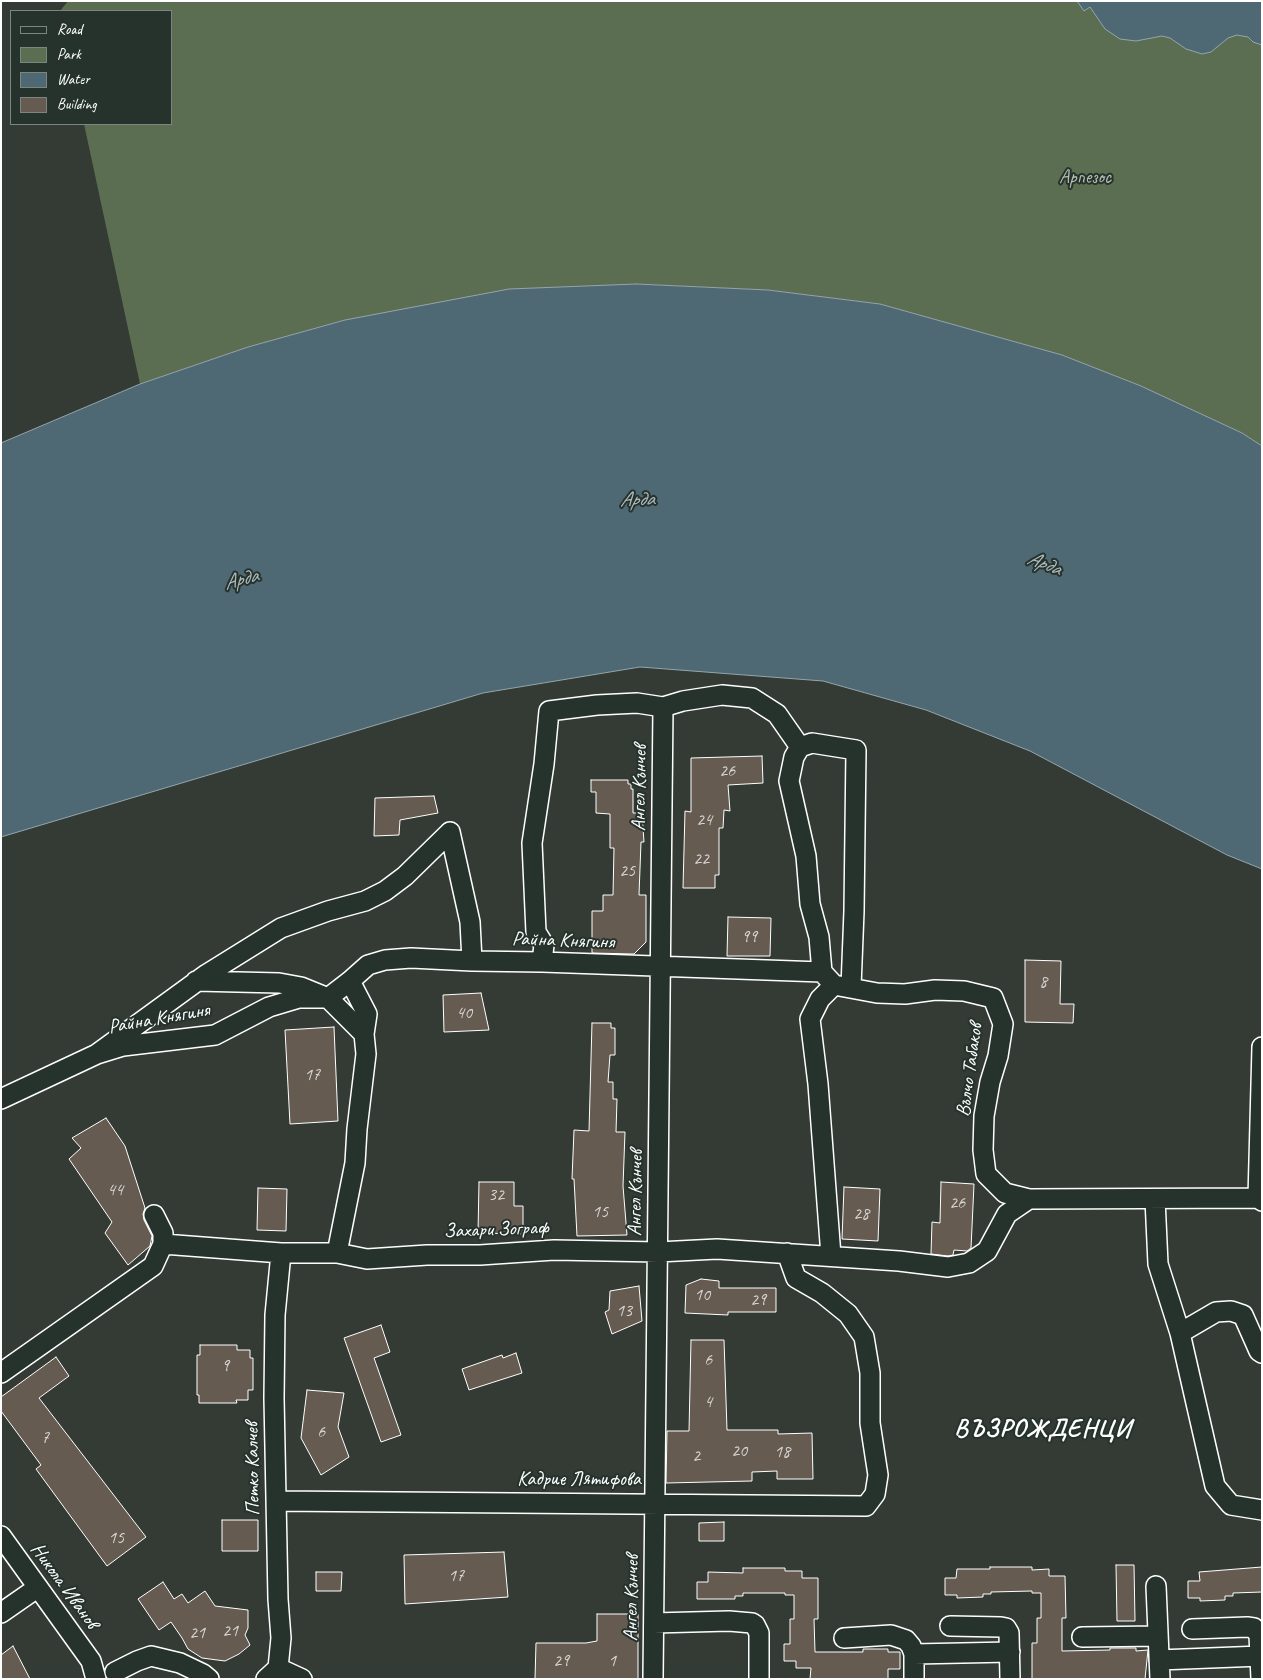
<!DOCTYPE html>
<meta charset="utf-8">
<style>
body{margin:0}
#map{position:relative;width:1263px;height:1680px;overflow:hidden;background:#333b34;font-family:Caveat,sans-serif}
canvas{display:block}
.frame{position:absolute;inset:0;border:2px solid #fff;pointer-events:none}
.legend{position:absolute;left:10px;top:10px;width:162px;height:115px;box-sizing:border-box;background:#26332d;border:1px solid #7d8581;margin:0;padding:6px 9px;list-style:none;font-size:15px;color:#fff}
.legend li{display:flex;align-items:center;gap:10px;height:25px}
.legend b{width:25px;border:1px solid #7d8581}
</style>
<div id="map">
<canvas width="1263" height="1680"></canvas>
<div class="frame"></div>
<ul class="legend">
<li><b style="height:6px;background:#26332d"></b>Road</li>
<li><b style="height:14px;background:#5b6e51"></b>Park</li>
<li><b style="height:14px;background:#4f6974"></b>Water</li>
<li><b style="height:14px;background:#655b51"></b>Building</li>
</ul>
</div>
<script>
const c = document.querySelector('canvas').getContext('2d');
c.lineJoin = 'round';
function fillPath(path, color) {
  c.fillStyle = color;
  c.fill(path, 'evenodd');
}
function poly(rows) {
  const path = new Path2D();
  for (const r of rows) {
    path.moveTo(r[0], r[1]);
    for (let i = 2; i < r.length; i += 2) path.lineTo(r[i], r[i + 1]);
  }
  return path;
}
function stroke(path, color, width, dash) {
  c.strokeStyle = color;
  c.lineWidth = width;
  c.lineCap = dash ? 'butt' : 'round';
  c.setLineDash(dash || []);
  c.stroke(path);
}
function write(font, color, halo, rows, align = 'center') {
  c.font = font + ' Caveat,sans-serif';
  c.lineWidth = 4;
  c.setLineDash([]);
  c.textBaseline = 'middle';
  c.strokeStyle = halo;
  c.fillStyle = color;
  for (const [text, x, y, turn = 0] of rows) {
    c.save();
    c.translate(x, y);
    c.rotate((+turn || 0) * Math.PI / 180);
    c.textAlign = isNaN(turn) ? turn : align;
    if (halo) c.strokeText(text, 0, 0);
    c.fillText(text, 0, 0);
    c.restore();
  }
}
fillPath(poly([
 [68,1,1262,1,1262,446,1242,433,1141,386,1062,355,880,304,768,290,636,284,345,320,248,347,140,384,84,124,171,124,171,11,60,11]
]), '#5b6e51');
const water = poly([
 [1077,1,1262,1,1262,45,1253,42,1248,37,1237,35,1228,38,1211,52,1202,54,1186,49,1170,38,1162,36,1136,41,1120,39,1105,29,1090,7,1084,11,1077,1],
 [636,284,768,290,880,304,1062,355,1141,386,1242,433,1262,446,1262,869,1227,855,1030,751,926,710,823,681,640,667,483,693,1,837,1,443,140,384,248,347,345,320,509,289,636,284]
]);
fillPath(water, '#4f6974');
stroke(water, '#95a5ac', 1);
const building = poly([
 [762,756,763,783,728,785,730,811,724,810,723,828,719,828,719,875,715,875,715,888,683,888,685,811,691,812,691,758,762,756],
 [591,780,628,780,628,784,631,784,631,789,633,789,633,813,642,813,644,842,641,842,639,895,646,895,646,942,634,954,592,953,592,911,603,911,603,895,613,895,614,848,610,848,610,814,596,813,596,792,591,792,591,780],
 [434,796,438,813,400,820,399,835,374,836,375,798,434,796],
 [728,917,771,918,770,956,727,956,728,917],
 [1025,960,1061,961,1060,1004,1074,1004,1073,1023,1025,1022,1025,960],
 [481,993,489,1030,444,1032,443,995,481,993],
 [592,1023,611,1023,611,1028,615,1028,615,1055,610,1055,608,1082,613,1082,613,1099,617,1099,616,1132,625,1132,623,1186,627,1235,577,1236,574,1179,572,1179,574,1130,589,1131,592,1023],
 [334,1027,338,1121,290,1124,285,1030,334,1027],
 [106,1118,125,1146,145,1208,143,1214,144,1220,152,1236,150,1246,128,1265,105,1233,112,1222,69,1159,81,1148,72,1138,106,1118],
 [479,1182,514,1182,514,1206,523,1206,523,1234,478,1233,479,1182],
 [941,1182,974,1184,971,1248,967,1251,954,1250,953,1255,948,1256,931,1254,932,1222,940,1223,941,1182],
 [844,1187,880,1189,878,1241,842,1239,844,1187],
 [258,1188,287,1189,286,1231,257,1230,258,1188],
 [701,1279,719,1281,719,1288,776,1288,776,1312,728,1312,728,1315,685,1313,686,1285,701,1279],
 [639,1286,642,1321,612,1334,605,1312,609,1310,610,1291,639,1286],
 [381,1325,390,1352,374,1358,401,1435,381,1442,344,1338,381,1325],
 [691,1340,724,1340,727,1430,778,1430,778,1434,812,1433,813,1479,777,1479,777,1471,752,1472,752,1481,666,1483,667,1431,689,1431,691,1340],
 [200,1345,237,1345,237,1350,250,1350,250,1358,253,1358,253,1390,248,1390,248,1400,236,1400,237,1403,199,1403,199,1395,197,1395,197,1355,200,1355,200,1345],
 [516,1353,522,1373,469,1390,462,1369,502,1355,503,1358,516,1353],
 [56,1357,69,1376,39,1398,146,1537,107,1566,36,1469,41,1465,1,1411,1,1397,56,1357],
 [307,1390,344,1393,338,1427,349,1457,321,1475,301,1438,307,1390],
 [222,1520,258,1520,258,1551,222,1551,222,1520],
 [724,1522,724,1541,699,1541,699,1523,724,1522],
 [504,1552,508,1597,405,1604,404,1555,504,1552],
 [1116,1565,1134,1565,1135,1621,1117,1621,1116,1565],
 [990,1567,1032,1567,1032,1570,1049,1569,1049,1576,1065,1576,1066,1618,1062,1618,1062,1651,1110,1650,1110,1648,1136,1648,1136,1651,1148,1650,1145,1679,1032,1679,1032,1643,1037,1643,1037,1618,1041,1618,1041,1593,1032,1593,1032,1591,991,1592,991,1594,983,1594,983,1597,957,1598,957,1595,945,1595,945,1578,956,1578,957,1569,990,1569,990,1567],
 [1262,1567,1262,1592,1233,1593,1233,1596,1225,1596,1225,1600,1200,1601,1200,1598,1188,1598,1188,1581,1200,1581,1199,1572,1262,1567],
 [743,1568,785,1568,785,1571,802,1571,802,1578,818,1578,818,1619,814,1619,815,1652,863,1652,863,1649,888,1649,888,1652,900,1652,900,1669,888,1669,888,1679,810,1679,811,1668,796,1668,796,1661,784,1661,784,1644,790,1644,790,1619,794,1619,794,1595,785,1595,785,1593,743,1593,743,1596,735,1596,735,1599,697,1599,697,1582,708,1582,708,1572,743,1573,743,1568],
 [316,1572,342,1572,341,1591,316,1591,316,1572],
 [163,1582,174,1599,182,1594,188,1603,205,1591,215,1606,248,1610,248,1628,245,1635,250,1645,239,1654,225,1661,202,1658,188,1649,182,1638,171,1622,159,1630,138,1599,163,1582],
 [597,1614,638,1614,638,1679,535,1679,536,1643,586,1643,597,1641,597,1614],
 [13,1646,30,1679,1,1679,1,1655,13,1646]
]);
fillPath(building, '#655b51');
stroke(building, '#fff', 1);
const minor = poly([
 [450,832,470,922,472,961],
 [542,962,544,945,536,932,532,843,544,764,549,711,597,705,637,703,663,707,683,701,722,695,752,698,777,714,800,747],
 [822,972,819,937,810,904,806,856,789,781,794,757,800,747,812,743,856,750,854,911,851,987],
 [196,981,279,983,301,987,328,998,350,981,368,965,385,960,411,958,472,961,542,962,822,972,834,985,877,993,905,994,935,990,964,991,993,998,1003,1024,998,1056,990,1082,984,1116,983,1150,986,1174,1005,1193,1029,1199,1258,1198,1262,1201],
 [97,1054,207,974,281,928,328,911,365,901,385,891,405,876,450,832],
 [1,1099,97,1054,123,1046,215,1035,269,1007,299,998,328,998,364,1034],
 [1258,1198,1262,1047],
 [1155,1199,1158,1264,1180,1333,1215,1486,1231,1505,1262,1510],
 [163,1244,281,1253,337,1253,367,1259,427,1255,480,1255,554,1250,658,1252,717,1249,899,1261,948,1267,969,1263,987,1251,1007,1214,1029,1199],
 [337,1253,355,1163,357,1129,366,1054,364,1034,367,1014,350,981],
 [831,1256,818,1084,810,1019,820,999,834,985],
 [1180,1333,1216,1312,1231,1311,1243,1315,1259,1351,1262,1353],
 [1,1373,153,1266,163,1244,163,1233,154,1215],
 [277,1501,866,1506,875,1494,878,1475,870,1423,870,1373,864,1337,848,1314,822,1293,796,1278,787,1253],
 [1,1536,91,1661,96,1679],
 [1156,1586,1160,1679],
 [1,1613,37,1588],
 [654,1623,729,1621,752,1623,755,1625,759,1633,759,1679],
 [950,1626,1001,1627,1006,1628,1009,1633,1010,1679],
 [1192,1629,1247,1627,1254,1628,1259,1635,1261,1679],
 [1082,1637,1158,1636],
 [844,1638,891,1635,906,1640,911,1646,914,1654,914,1679],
 [914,1654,1010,1652],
 [1159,1660,1261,1656],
 [278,1668,302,1679],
 [115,1672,137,1661,151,1656,180,1663,203,1674,209,1679],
 [266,1679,278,1668,281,1638,278,1599,274,1398,275,1315,281,1253],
 [653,1679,663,707]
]);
stroke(minor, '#fff', 22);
stroke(minor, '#26332d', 19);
write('18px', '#d8d6d4', null, [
 ["26",727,771],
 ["24",704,820],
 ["22",701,859],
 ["25",627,871],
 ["99",749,937],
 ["8",1043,982],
 ["40",464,1013],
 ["17",312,1075],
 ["44",115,1190],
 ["32",496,1195],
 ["26",957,1203],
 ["15",600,1212],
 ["28",861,1214],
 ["10",702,1295],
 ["29",758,1300],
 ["13",624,1311],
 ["6",708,1360],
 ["9",225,1366],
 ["4",708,1402],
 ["6",321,1432],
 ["7",45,1438],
 ["20",739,1451],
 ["18",782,1452],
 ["2",696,1456],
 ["15",116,1538],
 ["17",456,1576],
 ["21",230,1631],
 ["21",197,1633],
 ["29",561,1661],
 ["1",612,1661]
]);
write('20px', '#b5beb1', '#26332d', [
 ["Арпезос",1085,178]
]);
write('20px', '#fff', '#26332d', [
 ["Ангел Кънчев",640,788,-89],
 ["Райна Княгиня",563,941,2],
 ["Райна Княгиня",159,1019,-10],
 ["Вълчо Табаков",970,1070,-82],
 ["Ангел Кънчев",636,1193,-89],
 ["Захари Зограф",496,1230,-2],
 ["Петко Калчев",253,1469,-91],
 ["Кадрие Лятифова",579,1480],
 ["Никола Иванов",64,1586,54],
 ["Ангел Кънчев",632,1598,-89]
]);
write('italic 21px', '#b0bcc0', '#26332d', [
 ["Арда",637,500,-2],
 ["Арда",1044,564,21],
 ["Арда",241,580,-15]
]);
c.letterSpacing = '1px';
write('bold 25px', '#fff', '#26332d', [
 ["ВЪЗРОЖДЕНЦИ",1043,1429]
]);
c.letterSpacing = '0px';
</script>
